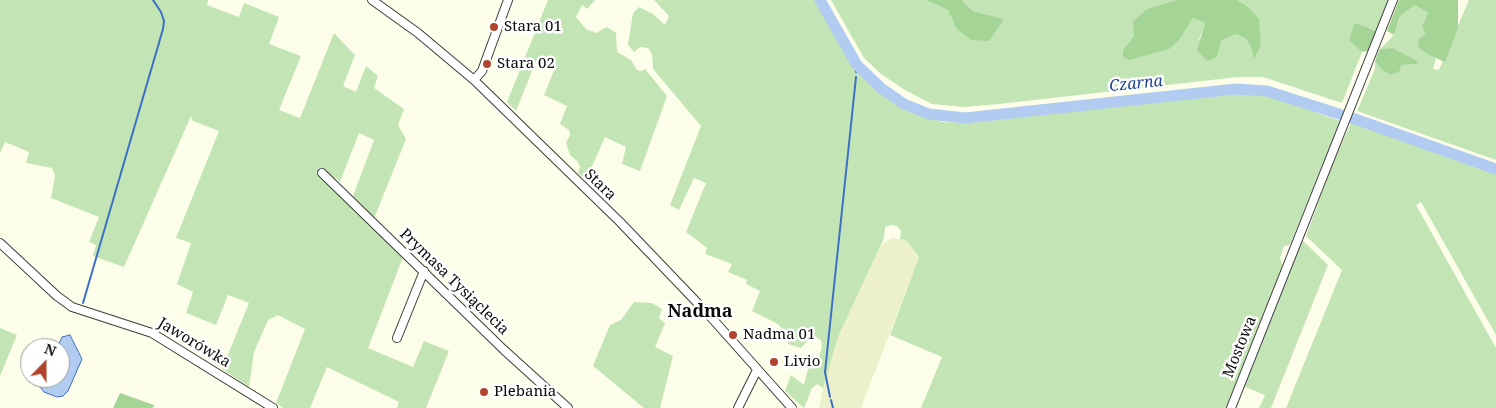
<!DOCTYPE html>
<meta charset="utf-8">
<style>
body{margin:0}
#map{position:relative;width:1496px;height:408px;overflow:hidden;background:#fdfee9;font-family:"Noto Serif",serif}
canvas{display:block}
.north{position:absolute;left:20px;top:338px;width:50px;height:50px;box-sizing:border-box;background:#fff;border:1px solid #9d9d9d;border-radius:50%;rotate:22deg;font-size:14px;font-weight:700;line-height:20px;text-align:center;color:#0a0a0a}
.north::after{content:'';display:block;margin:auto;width:18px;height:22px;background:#b0442c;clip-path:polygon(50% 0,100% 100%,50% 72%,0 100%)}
</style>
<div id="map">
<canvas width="1496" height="408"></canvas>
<div class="north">N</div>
</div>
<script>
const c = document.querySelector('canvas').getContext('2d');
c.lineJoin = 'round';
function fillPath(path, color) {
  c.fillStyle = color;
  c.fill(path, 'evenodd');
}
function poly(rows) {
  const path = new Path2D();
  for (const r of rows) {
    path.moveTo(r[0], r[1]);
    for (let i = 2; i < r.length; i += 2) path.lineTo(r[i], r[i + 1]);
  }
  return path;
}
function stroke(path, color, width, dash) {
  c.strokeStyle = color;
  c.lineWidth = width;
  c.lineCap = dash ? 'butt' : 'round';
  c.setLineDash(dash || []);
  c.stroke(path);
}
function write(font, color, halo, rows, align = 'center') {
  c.font = font + ' "Noto Serif",serif';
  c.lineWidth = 5;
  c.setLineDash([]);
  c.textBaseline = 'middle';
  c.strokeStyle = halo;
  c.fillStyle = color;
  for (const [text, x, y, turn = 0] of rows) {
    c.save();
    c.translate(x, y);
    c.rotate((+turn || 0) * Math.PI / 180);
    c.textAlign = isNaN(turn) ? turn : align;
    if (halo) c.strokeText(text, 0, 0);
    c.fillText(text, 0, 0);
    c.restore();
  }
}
fillPath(poly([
 [892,238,906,240,919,257,861,408,819,408,823,388,838,337,880,246]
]), '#ecf1cb');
fillPath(poly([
 [0,0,208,0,207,5,239,17,244,3,279,17,269,44,301,56,279,110,300,118,334,33,355,55,343,86,356,92,366,66,378,76,374,88,404,109,398,125,406,139,371,226,403,257,368,348,413,367,424,341,449,351,426,408,397,408,399,402,327,367,310,408,283,408,276,403,305,329,278,315,268,320,254,352,249,387,222,369,249,303,228,295,216,325,186,313,193,292,177,284,191,243,176,238,219,131,193,121,191,116,124,267,93,256,96,245,89,242,99,217,51,198,55,176,52,168,26,163,29,152,5,142,0,153],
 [359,133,374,140,350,204,331,187,335,177,340,182],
 [548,0,595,0,587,9,582,5,576,17,586,29,596,33,607,27,616,33,617,52,631,60,637,70,641,71,645,69,667,96,640,171,622,164,626,147,605,137,586,180,578,173,580,167,577,161,570,155,566,143,570,135,569,130,560,124,567,106,544,95,555,68,536,61,516,111,507,102],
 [654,0,815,0,859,75,890,99,916,114,943,122,970,123,1205,96,1245,94,1273,97,1340,121,1290,245,1284,246,1280,258,1283,267,1227,408,921,408,942,357,890,335,919,257,906,240,900,239,901,231,897,226,891,225,885,227,884,238,838,337,823,388,817,384,812,388,804,408,785,391,791,375,804,385,809,365,819,356,822,348,821,340,812,336,801,348,788,344,789,338,778,324,752,311,760,291,746,284,747,280,728,272,732,264,705,254,707,248,686,232,706,183,694,178,679,210,670,205,701,126,653,69,652,54,648,48,640,47,634,52,628,45,633,13,639,7,653,14,665,25,669,16],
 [831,0,926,0,948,10,956,28,1004,19,973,11,962,0,1176,0,1147,9,1134,36,1123,50,1180,39,1193,18,1205,23,1199,40,1217,57,1222,40,1237,34,1246,39,1251,47,1261,45,1259,32,1247,6,1237,0,1388,0,1376,31,1355,24,1356,46,1362,52,1342,103,1263,77,1238,77,999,104,963,107,932,104,905,90,881,74,864,58],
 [1469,0,1496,0,1496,160,1357,111,1375,69,1375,62,1382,70,1401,65,1418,64,1416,60,1393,48,1380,49,1394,35,1400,16,1415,5,1428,13,1422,27,1426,34,1429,55,1436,58,1433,69,1439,70],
 [1351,123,1496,174,1496,335,1421,202,1416,205,1496,348,1496,408,1286,408,1342,270,1306,236,1334,160],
 [1301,239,1328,265,1271,408,1259,408,1265,395,1243,386],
 [634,302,652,303,662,309,659,318,665,323,655,347,673,356,660,408,644,408,593,366,610,325,621,320],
 [0,328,17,335,0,376]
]), '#c3e5b5');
fillPath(poly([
 [926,0,962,0,973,11,1004,19,989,41,971,40,956,28,948,10],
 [1176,0,1237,0,1247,6,1259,19,1261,45,1254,59,1251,47,1246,39,1237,34,1222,40,1217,57,1207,61,1197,50,1205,23,1193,18,1180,39,1169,49,1129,60,1123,57,1123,50,1134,36,1133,22,1147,9],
 [1399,0,1458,0,1458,28,1445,62,1429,55,1418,47,1419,39,1426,34,1422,27,1428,13,1415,5,1400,16,1394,35,1387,31],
 [1355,23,1376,31,1368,51,1362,52,1349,40],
 [1393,48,1416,60,1418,64,1401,65,1399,72,1391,75,1382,70,1375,62,1377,55,1380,49],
 [120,393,154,405,153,408,113,408]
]), '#a4d496');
const water = poly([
 [70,335,82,359,68,391,63,396,57,397,44,392,39,386,43,378,60,378,60,348,57,348,62,337,70,335]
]);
fillPath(water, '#b1cbf1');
stroke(water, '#3d6fc4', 1);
stroke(poly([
 [856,72,857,65],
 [83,303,163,29,164,21,161,12,153,0],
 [830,397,825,372,856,77],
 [831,400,833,408]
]), '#3d6fc4', 2);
stroke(poly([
 [820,0,857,65,881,88,904,104,929,114,965,118,1236,89,1267,91,1358,120,1496,169]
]), '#b1cbf1', 11);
const minor = poly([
 [372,0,418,33,474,80,620,222,709,315,792,408],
 [474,80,482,71,508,0],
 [322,173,504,350,568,408],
 [0,243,57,296,72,307,152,333,273,408],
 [397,338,424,271],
 [738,408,757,370],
 [1231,408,1393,0]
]);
stroke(minor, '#3d3d3d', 10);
stroke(minor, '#fff', 8);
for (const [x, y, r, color] of [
 [494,27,5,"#b0442c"],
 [487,64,5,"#b0442c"],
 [733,335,5,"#b0442c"],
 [774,362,5,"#b0442c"],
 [484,392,5,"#b0442c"]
]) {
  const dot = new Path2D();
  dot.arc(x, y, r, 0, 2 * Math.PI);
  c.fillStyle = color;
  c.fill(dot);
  stroke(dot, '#fff', 2);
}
write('15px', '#0a0a0a', '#fff', [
 ["Stara 01",504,27],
 ["Stara 02",497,64],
 ["Nadma 01",743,335],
 ["Livio",784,362],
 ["Plebania",494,392]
], 'left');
write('15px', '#0a0a0a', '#fff', [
 ["Stara",600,185,44],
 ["Prymasa Tysiąclecia",454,282,44],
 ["Jaworówka",194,343,31],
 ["Mostowa",1240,347,-68]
]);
write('italic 16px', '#1d4492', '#fff', [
 ["Czarna",1136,84,-6]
]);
write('bold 18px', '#0a0a0a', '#fff', [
 ["Nadma",700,312]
]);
</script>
